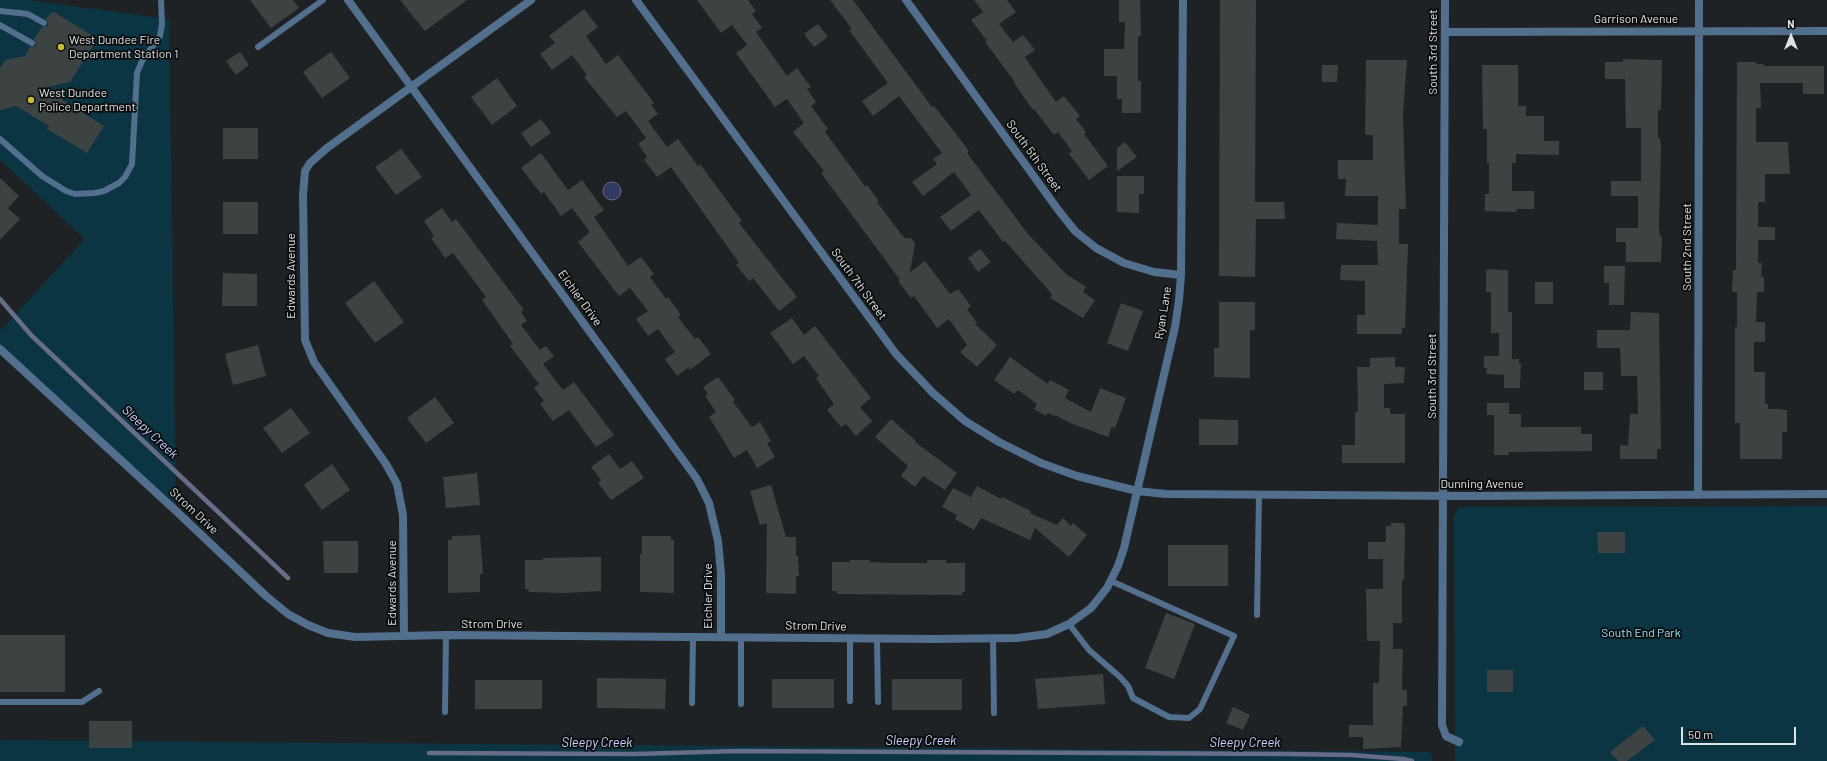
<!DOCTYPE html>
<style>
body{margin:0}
#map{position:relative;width:1827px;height:761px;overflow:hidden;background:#1e2224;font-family:Barlow,sans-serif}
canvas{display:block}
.north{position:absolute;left:1771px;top:16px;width:40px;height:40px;-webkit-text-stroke:3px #090b0c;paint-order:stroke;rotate:0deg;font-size:11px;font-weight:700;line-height:16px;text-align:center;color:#dfe2e3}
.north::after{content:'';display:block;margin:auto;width:14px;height:18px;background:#dfe2e3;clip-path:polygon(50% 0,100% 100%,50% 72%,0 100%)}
.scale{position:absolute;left:1681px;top:727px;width:115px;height:18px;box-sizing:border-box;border:2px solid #dfe2e3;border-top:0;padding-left:5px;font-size:12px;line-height:14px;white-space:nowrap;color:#dfe2e3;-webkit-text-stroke:3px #090b0c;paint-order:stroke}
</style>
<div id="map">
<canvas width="1827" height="761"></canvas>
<div class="north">N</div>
<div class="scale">50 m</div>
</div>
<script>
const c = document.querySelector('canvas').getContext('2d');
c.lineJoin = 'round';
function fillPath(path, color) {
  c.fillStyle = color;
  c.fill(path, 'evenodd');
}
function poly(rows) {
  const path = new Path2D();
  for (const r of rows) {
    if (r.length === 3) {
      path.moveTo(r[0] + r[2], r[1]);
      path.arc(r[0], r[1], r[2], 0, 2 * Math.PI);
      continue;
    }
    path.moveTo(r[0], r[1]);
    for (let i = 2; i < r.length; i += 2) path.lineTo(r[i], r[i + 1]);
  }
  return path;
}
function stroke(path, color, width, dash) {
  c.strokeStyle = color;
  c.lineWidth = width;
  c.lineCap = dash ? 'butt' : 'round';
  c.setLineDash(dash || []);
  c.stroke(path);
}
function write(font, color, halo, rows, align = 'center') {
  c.font = font + ' Barlow,sans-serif';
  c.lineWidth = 3.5;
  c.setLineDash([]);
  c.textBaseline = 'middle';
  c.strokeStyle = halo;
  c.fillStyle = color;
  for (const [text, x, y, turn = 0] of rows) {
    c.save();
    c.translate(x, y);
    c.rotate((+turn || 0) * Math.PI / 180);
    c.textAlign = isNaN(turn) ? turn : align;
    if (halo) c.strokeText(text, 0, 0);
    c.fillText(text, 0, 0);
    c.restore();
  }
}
fillPath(poly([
 [0,0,28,0,169,19,176,508,0,346,0,331,85,239,0,160],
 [1827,506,1827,761,1455,761,1454,516,1456,511,1459,508,1465,507],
 [0,740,1431,752,1432,761,0,761]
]), '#0c3543');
const water = poly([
 [612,191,9]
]);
fillPath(water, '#333a62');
stroke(water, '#676c89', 1);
stroke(poly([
 [0,299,31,335,288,578],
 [429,753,635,754,738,751,1288,754,1351,755,1403,759,1412,761]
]), '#676c89', 4.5);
fillPath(poly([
 [250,0,293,0,299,8,271,28],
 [400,0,467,0,425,31],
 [697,0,748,0,756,11,752,14,762,28,756,32,787,76,797,68,811,87,807,89,816,102,811,106,828,129,825,132,865,186,867,185,879,201,877,202,901,234,905,238,911,238,915,243,910,272,925,261,950,294,958,289,971,306,967,309,977,323,975,324,997,345,977,367,960,352,967,345,949,319,937,328,914,296,911,298,898,281,900,280,821,173,824,171,793,132,804,123,787,99,775,107,736,53,747,45,732,25,721,33],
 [830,0,853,0,932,107,934,106,950,126,969,151,967,153,1028,234,1066,274,1086,287,1083,292,1095,300,1083,318,1050,298,1052,294,1005,241,1003,242,979,210,951,231,940,217,971,195,954,172,923,196,912,182,937,164,933,159,942,153,899,96,873,116,862,101,888,83,849,30,852,29],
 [974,0,1007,0,1016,12,999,24,1013,42,1023,35,1035,50,1025,57,1028,62,1056,102,1064,96,1080,116,1076,119,1086,132,1084,134,1108,166,1089,180,1069,154,1072,151,1058,132,1054,135,1034,109,1033,110,1014,83,1015,82,985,42,987,41,971,20,983,12],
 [1119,0,1140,0,1141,36,1138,36,1138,81,1141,81,1141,113,1122,113,1122,99,1117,99,1117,76,1104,76,1104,49,1124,49,1125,22,1119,22],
 [1220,0,1256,0,1255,202,1284,202,1285,219,1256,219,1255,277,1219,276],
 [584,9,598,27,586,36,606,64,618,55,654,103,651,105,658,114,648,121,667,147,678,139,698,166,700,164,742,221,739,223,797,297,779,311,753,278,749,281,736,265,739,263,671,167,657,177,644,160,647,157,638,144,646,138,626,111,617,117,584,77,587,75,572,55,552,70,540,54,555,43,549,36],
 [54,12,93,36,95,43,70,82,44,88,104,126,87,153,47,129,49,126,16,106,0,110,0,68,5,60,25,56,30,47,36,46,36,43,34,39,42,27,48,26,48,23,46,19,50,14],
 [818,24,828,37,814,47,804,34],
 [240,52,249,65,236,75,226,61],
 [331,52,350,78,322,98,303,72],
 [1623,59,1662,60,1661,110,1658,110,1658,138,1660,138,1661,146,1659,228,1660,237,1662,237,1661,262,1626,262,1626,242,1616,242,1616,228,1638,228,1638,196,1611,196,1611,181,1641,181,1641,128,1626,128,1625,79,1605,79,1605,62,1623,62],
 [1366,60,1407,60,1403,114,1406,209,1399,209,1399,244,1408,244,1405,328,1402,328,1402,334,1357,334,1357,315,1365,315,1365,281,1340,280,1341,265,1378,265,1377,241,1336,239,1337,223,1378,225,1378,196,1345,196,1346,179,1338,179,1338,160,1373,160,1373,135,1365,135],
 [1737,62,1756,62,1756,64,1764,64,1764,66,1824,66,1824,94,1803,94,1803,83,1760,83,1761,108,1756,108,1756,142,1788,142,1790,174,1765,174,1765,202,1758,202,1758,227,1775,227,1775,240,1758,240,1758,263,1762,263,1761,277,1764,277,1764,292,1757,292,1756,322,1765,322,1765,342,1754,342,1754,372,1765,372,1765,404,1768,404,1768,409,1782,409,1782,410,1787,410,1787,432,1782,432,1782,459,1740,459,1740,423,1735,423,1735,327,1737,327,1737,292,1732,292,1733,270,1736,270],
 [1322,65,1338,65,1337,82,1322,82],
 [1482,65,1518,65,1518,106,1526,106,1526,116,1544,116,1544,141,1559,141,1559,155,1516,154,1516,163,1512,163,1512,191,1534,191,1534,209,1517,209,1516,212,1485,211,1485,194,1489,194,1489,163,1487,163,1487,129,1483,129],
 [497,78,517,106,492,125,471,97],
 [541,119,551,133,531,147,521,133],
 [223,128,258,128,258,159,223,159],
 [1125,142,1137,157,1117,171,1117,148],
 [401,149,422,177,396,195,375,167],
 [541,153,568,190,582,180,604,210,594,217,628,266,641,257,654,274,650,277,666,299,668,297,681,315,678,317,695,339,698,337,711,354,690,370,689,367,677,376,665,359,675,352,658,329,648,336,636,319,648,311,630,288,619,296,578,242,590,232,572,208,561,216,544,192,541,194,521,168],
 [1117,176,1144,176,1144,194,1139,194,1139,213,1117,212],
 [0,178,19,196,8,208,20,219,0,240],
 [223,202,258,202,258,234,223,234],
 [442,208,452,222,456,219,524,310,521,312,527,321,521,325,540,350,546,346,554,356,543,364,563,390,574,382,614,435,596,447,569,410,553,421,540,404,544,401,534,388,539,384,510,346,513,344,482,300,486,297,453,253,445,258,431,238,434,236,424,221],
 [980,249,991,262,978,272,968,258],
 [1604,266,1625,266,1624,305,1609,305,1609,283,1604,283],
 [1488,269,1508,270,1508,312,1512,312,1512,359,1519,359,1519,363,1521,363,1520,388,1504,388,1504,375,1486,374,1487,368,1484,368,1484,356,1499,356,1499,333,1491,333,1491,292,1486,292,1486,271],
 [223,273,257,274,257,306,222,306],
 [374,281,404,322,375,343,345,303],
 [1535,282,1553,282,1553,304,1535,304],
 [1219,302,1255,302,1255,330,1250,330,1250,378,1214,377,1214,348,1219,348],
 [1121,303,1143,311,1128,351,1107,343],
 [1631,312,1659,313,1661,449,1657,449,1657,459,1620,459,1620,445,1628,446,1630,414,1638,414,1637,376,1621,376,1620,348,1597,348,1597,330,1630,330],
 [792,318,804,335,815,326,871,398,860,407,872,421,856,436,846,424,841,427,827,410,834,404,816,378,819,376,804,356,793,364,770,333],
 [258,345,266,376,233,385,225,354],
 [1010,357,1048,384,1050,380,1069,390,1065,398,1091,412,1100,388,1126,398,1115,428,1112,427,1108,437,1070,423,1055,415,1054,416,1048,413,1046,416,1034,409,1037,404,1018,390,1014,394,994,380],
 [1395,357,1395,367,1405,367,1404,383,1384,384,1384,408,1390,408,1390,414,1405,414,1405,463,1342,463,1342,445,1355,445,1355,412,1358,412,1357,367,1370,367,1370,358],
 [1584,372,1603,372,1603,390,1584,390],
 [718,377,735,400,733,402,752,427,760,422,771,441,767,443,775,457,757,468,747,450,734,458,709,417,716,412,705,396,708,394,703,387],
 [435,397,454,423,426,443,407,418],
 [1487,403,1509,403,1509,414,1521,414,1521,427,1581,427,1581,434,1592,434,1592,451,1509,452,1509,455,1494,455,1494,415,1487,415],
 [291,408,310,433,282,453,263,428],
 [891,419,916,441,915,442,957,473,945,490,923,476,915,487,901,476,908,466,875,437],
 [1199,419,1238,420,1238,445,1199,445],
 [609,454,620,469,632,461,644,478,611,500,598,483,601,480,591,467],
 [332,464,350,490,322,510,304,485],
 [477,473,480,505,446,508,443,477],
 [771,485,786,537,796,537,796,556,798,556,799,576,796,576,796,594,766,593,767,523,760,525,750,491],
 [977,486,1001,499,1002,497,1031,511,1030,513,1057,525,1063,518,1071,526,1073,523,1087,535,1069,557,1035,528,1030,540,981,518,974,530,955,519,957,515,942,507,953,488,971,497],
 [1391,523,1404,523,1405,528,1404,580,1402,580,1402,623,1393,623,1393,649,1403,649,1402,690,1407,690,1407,706,1403,706,1401,747,1363,749,1363,737,1349,737,1349,725,1373,725,1373,683,1379,683,1380,641,1367,641,1366,589,1383,589,1383,559,1368,559,1368,542,1386,542,1386,526,1391,526],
 [1597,532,1625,532,1625,553,1598,553],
 [480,535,483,574,480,574,480,592,448,593,448,540,452,540,452,536],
 [642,536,671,536,671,540,674,540,674,593,640,592,640,554,642,554],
 [323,541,358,541,358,573,324,573],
 [1168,545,1228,545,1228,586,1168,586],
 [601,557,601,591,566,593,529,592,528,589,525,589,525,560,543,560,543,558],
 [850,560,870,560,870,562,889,563,927,563,927,560,946,560,946,563,965,563,965,592,962,592,962,595,837,594,837,591,832,591,832,562,850,562],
 [1166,613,1195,624,1174,679,1145,668],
 [0,635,65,635,65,692,0,692],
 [1487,670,1513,670,1513,692,1487,692],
 [1103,674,1105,704,1038,709,1035,679],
 [597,678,666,679,665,709,597,708],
 [772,679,834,679,834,708,772,708],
 [892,679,962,679,962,710,892,710],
 [475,680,542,680,542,709,475,709],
 [1233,707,1250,715,1243,730,1226,723],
 [89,721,132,721,132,748,89,748],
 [1643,726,1655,740,1627,761,1618,761,1610,752]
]), '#3d4243');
stroke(poly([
 [0,11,28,14,44,23],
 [0,25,32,43],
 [258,47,323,0],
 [0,139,42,176,66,191,75,194,95,193,104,191,119,183,125,177,132,164,137,73,142,61,160,36,162,24,161,0],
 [1257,615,1259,495],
 [1069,624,1089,650,1120,677,1128,686,1133,698,1169,717,1189,718,1200,709,1234,636,1111,581],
 [850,638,850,701],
 [877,638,878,702],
 [993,639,994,713],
 [0,702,82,702,99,691],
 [692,703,693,637],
 [741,704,741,637],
 [445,712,446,635]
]), '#526f8e', 6);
stroke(poly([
 [348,0,697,479,709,503,718,541,721,573,721,637],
 [636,0,896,354,933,393,965,421,999,442,1041,463,1077,476,1137,491,1166,494,1465,496,1827,494],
 [906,0,1059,211,1075,231,1096,248,1124,263,1154,272,1181,275],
 [1445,0,1442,725,1446,736,1459,742],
 [1445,32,1827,31],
 [0,349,175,510,266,596,288,614,308,625,328,633,355,637,446,635,935,639,1017,638,1047,634,1069,624,1091,608,1107,588,1118,566,1124,548,1175,327,1179,300,1181,275,1183,0],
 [1698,495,1699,0],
 [404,636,403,515,397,484,386,464,314,362,305,340,303,195,305,171,310,163,327,148,531,0]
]), '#526f8e', 8);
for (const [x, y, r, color] of [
 [61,47,4,"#cbb939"],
 [31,100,4,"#cbb939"]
]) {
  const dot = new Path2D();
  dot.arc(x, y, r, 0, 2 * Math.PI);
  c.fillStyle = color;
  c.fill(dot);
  stroke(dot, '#090b0c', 1.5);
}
write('12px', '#dfe2e3', '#090b0c', [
 ["Garrison Avenue",1636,19],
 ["South 3rd Street",1433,52,-90],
 ["South 5th Street",1034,156,54],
 ["South 2nd Street",1687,247,-90],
 ["Edwards Avenue",291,276,-90],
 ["South 7th Street",859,284,54],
 ["Eichler Drive",580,298,54],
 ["Ryan Lane",1163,313,-81],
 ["South 3rd Street",1432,376,-90],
 ["Dunning Avenue",1482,484],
 ["Strom Drive",194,511,43],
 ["Edwards Avenue",392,583,-90],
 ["Eichler Drive",708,596,-90],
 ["Strom Drive",492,624],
 ["Strom Drive",816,626,1]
]);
write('12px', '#dfe2e3', '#090b0c', [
 ["West Dundee Fire",69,40],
 ["Department Station 1",69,54],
 ["West Dundee",39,93],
 ["Police Department",39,107]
], 'left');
write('12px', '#9ae1fd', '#090b0c', [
 ["South End Park",1641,633]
]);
write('italic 13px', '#c9d3fe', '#090b0c', [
 ["Sleepy Creek",150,432,43],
 ["Sleepy Creek",921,741],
 ["Sleepy Creek",597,743],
 ["Sleepy Creek",1245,743]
]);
</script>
